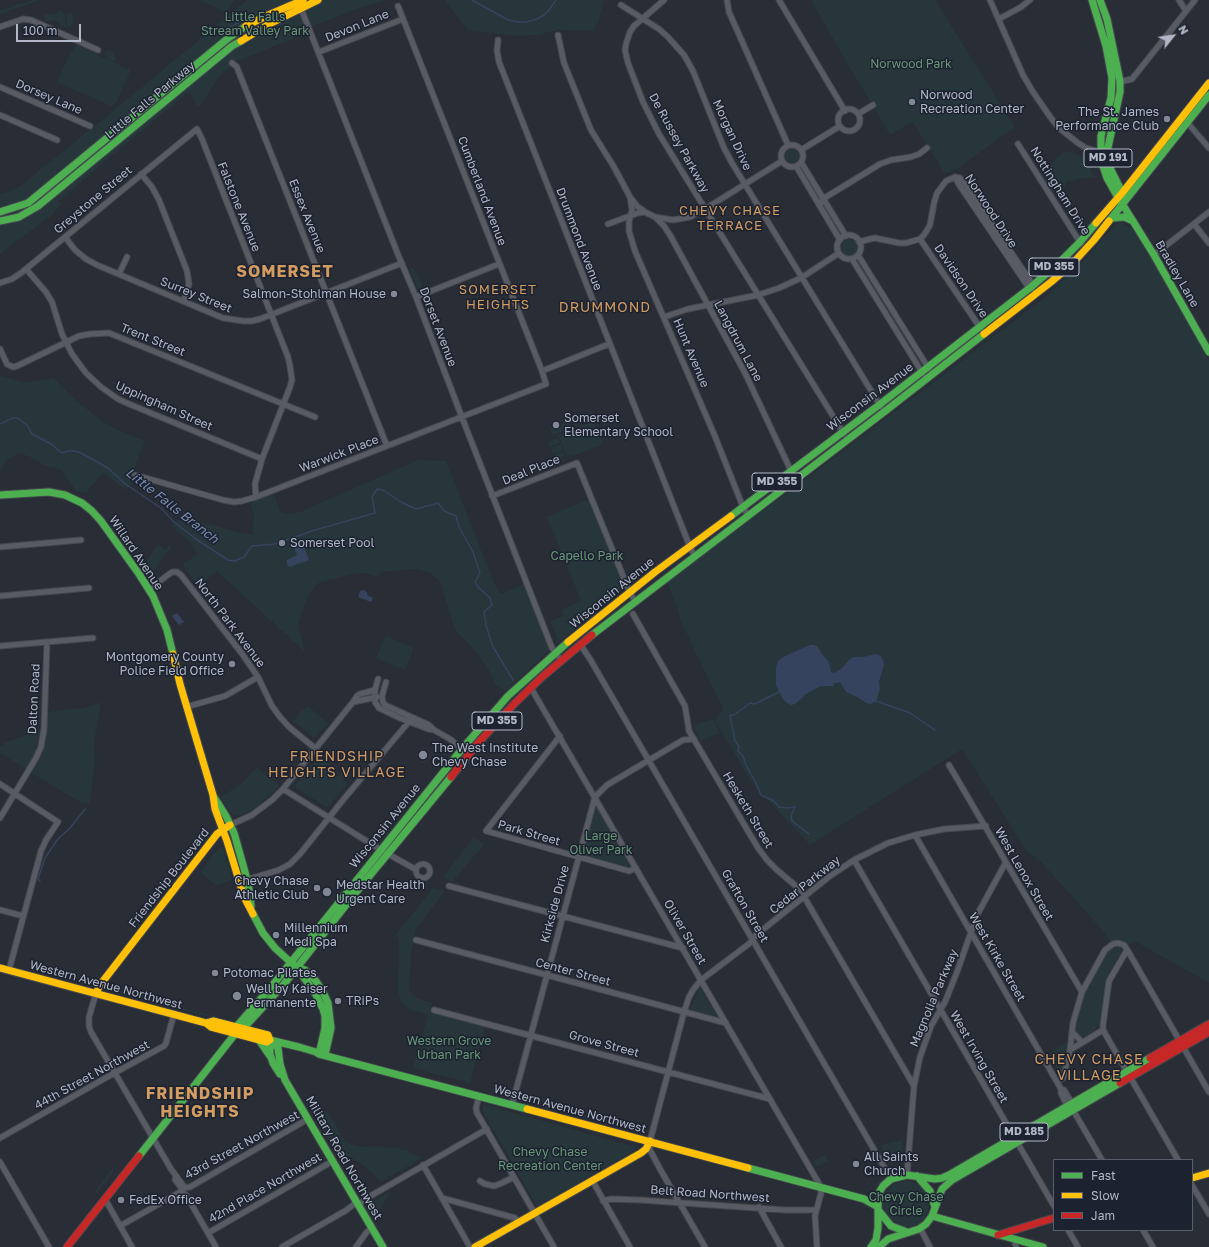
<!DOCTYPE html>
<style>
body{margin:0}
#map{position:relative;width:1209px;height:1247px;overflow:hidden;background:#292d35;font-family:"Golos Text",sans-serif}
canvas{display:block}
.legend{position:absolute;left:1053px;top:1159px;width:140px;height:72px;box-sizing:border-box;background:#1c2230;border:1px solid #585e6c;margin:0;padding:5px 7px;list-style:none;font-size:12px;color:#b2b8c7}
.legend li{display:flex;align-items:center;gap:8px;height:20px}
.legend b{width:20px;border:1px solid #585e6c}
.north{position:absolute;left:1153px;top:16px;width:40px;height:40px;-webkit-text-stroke:3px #1c2230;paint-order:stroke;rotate:60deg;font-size:11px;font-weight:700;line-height:16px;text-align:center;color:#b2b8c7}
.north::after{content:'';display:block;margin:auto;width:14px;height:18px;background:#b2b8c7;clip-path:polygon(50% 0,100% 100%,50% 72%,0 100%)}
.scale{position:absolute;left:16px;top:24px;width:65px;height:18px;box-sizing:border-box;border:2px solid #b2b8c7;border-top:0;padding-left:5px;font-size:12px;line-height:14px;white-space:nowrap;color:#b2b8c7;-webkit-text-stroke:3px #1c2230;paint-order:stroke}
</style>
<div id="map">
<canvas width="1209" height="1247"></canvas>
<ul class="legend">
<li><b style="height:5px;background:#4caf50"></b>Fast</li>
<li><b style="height:5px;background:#ffc107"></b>Slow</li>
<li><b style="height:5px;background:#c62828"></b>Jam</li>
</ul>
<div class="north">N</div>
<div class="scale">100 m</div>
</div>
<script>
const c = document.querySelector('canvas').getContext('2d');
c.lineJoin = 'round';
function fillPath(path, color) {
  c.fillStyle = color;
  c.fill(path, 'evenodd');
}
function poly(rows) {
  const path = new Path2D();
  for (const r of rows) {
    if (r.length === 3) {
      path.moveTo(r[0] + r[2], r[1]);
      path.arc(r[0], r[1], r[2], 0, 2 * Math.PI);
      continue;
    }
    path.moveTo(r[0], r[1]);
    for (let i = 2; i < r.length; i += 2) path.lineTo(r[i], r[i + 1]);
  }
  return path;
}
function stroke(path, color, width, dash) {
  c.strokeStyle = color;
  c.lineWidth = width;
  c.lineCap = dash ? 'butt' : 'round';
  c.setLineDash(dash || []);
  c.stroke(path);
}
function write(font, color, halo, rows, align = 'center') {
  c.font = font + ' "Golos Text",sans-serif';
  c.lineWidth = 3;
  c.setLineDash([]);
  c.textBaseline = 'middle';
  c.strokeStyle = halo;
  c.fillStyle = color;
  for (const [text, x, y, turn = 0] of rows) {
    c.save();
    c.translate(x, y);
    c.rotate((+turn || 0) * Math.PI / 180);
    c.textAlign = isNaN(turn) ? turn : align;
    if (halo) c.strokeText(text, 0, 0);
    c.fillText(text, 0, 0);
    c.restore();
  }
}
fillPath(poly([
 [422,747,432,755,424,764,415,755]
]), '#33313e');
fillPath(poly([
 [32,0,40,0,0,14,0,10,10,8,16,4,25,4],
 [200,0,234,0,227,13],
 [247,0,386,0,360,8,306,29,307,33,237,61,220,75,201,105,197,106,195,101,189,92,110,157,58,202,62,202,52,215,0,254,0,194,9,192,20,186,113,111],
 [445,0,604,0,598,22,594,31,558,30,538,35,518,36,480,32,468,30],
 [811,0,935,0,1015,127,958,168,945,174,913,122,890,135,847,63],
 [61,10,66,15,65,21,67,27,62,26,55,20,48,22,45,21,44,16,47,13,53,15],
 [71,13,73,14,73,24,70,28,67,24,66,20,67,15],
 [77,45,130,70,130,72,117,102,111,106,59,83,57,81,71,52,72,52,75,46],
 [111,50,111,52,114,52,116,60,112,61,107,58,107,56,104,55,106,51],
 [792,155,9],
 [1065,151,1073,152,1082,157,1085,156,1088,164,1091,168,1092,173,1091,174,1100,177,1076,179,1072,182,1071,180,1066,182,1067,185,1066,184,1065,184,1065,186,1064,187,1061,182,1059,183,1062,188,1057,191,1059,194,1058,195,1055,192,1057,195,1053,193,1040,175,1049,168,1057,157],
 [1119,221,1132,229,1151,257,1209,360,1209,983,1135,941,1127,946,1121,941,1116,940,1111,942,1101,929,1055,877,1036,857,1029,854,962,749,810,845,752,783,715,721,723,709,683,626,667,580,798,485,1043,299,1081,264],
 [849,248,9],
 [414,268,423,288,418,290,410,269],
 [0,376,9,378,25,383,53,378,79,403,101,420,116,429,145,441,136,464,132,484,126,490,103,473,86,493,77,492,60,469,43,465,32,458,20,453,7,460,0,470],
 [593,411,596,418,575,426,572,420,574,418],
 [569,421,572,428,552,435,550,428],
 [593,421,603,444,573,456,572,454,567,457,558,435],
 [558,438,560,443,550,447,548,442],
 [561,444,563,450,553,454,551,448],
 [563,451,566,456,555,460,553,455],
 [418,460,446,461,494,583,500,594,524,584,550,649,505,692,495,684,490,672,477,653,457,632,453,623,440,581,430,573,417,569,400,570,382,572,376,577,365,573,353,574,320,582,315,586,306,600,298,624,305,652,217,571,199,586,182,565,197,554,192,544,171,526,183,517,242,533,253,535,254,517,251,503,261,498,274,493,280,512,289,514,300,512],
 [589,499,624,588,559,642,550,621,563,616,561,610,581,601,547,517],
 [158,544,166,550,170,544,172,546,154,571,145,564],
 [387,636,412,647,413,650,405,670,376,658,385,637],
 [101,702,94,742,95,760,90,804,80,802,31,773,44,743,47,712,81,708,82,709],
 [308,706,328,723,314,738,293,721,300,712],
 [714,719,719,733,700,741,693,725],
 [41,730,36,751,26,769,0,753,0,746,7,742],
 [320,755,329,763,326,767,338,776,341,773,345,777,343,780,348,783,329,806,326,807,296,788,296,784],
 [257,767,270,779,280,785,272,793,256,807,245,813,236,816,232,815,221,797,242,783],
 [598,807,631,864,627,867,582,855,594,809],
 [474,837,484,845,452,882,443,877],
 [220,846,223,847,232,880,216,885,200,872],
 [434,886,434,888,445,891,416,929,411,953,409,990,417,998,432,1003,430,1010,488,1026,484,1030,470,1083,413,1068,428,1015,411,1010,405,1006,400,999,398,991,399,938,395,936],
 [1116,944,1123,949,1121,953,1121,954,1118,958,1107,981,1105,988,1105,1000,1101,1021,1094,1031,1089,1036,1081,1036,1077,1034,1075,1029,1084,995,1107,951],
 [110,987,161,1001,160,1004,108,989],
 [700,987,718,1017,690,1010,694,1000],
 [175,1006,222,1018,227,1019,226,1021,175,1008],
 [1068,1041,1061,1073,1060,1074,1048,1054],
 [483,1104,635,1147,635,1150,537,1206,482,1110],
 [326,1111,337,1126,342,1138,350,1144,361,1147,378,1146,388,1148,396,1148,410,1151,412,1154,422,1158,381,1182,366,1167,355,1160,348,1156,345,1156,339,1159,313,1112],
 [903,1140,901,1162,890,1164,880,1146,891,1142],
 [825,1155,828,1161,816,1167,813,1161],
 [112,1169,114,1171,96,1194,94,1193],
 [906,1204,23],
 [390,1192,373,1222,365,1206]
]), '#26363b');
fillPath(poly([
 [303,544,309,560,290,567,288,566,287,564,287,560,297,555,294,547],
 [363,590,367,592,367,595,373,598,371,602,358,597,360,591],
 [177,613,184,622,179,625,172,616],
 [810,645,814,645,817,646,822,654,829,662,831,672,834,673,841,669,850,659,854,657,863,657,876,654,881,656,883,660,884,665,879,682,880,689,876,701,871,704,866,703,859,698,846,692,840,682,835,683,833,686,821,686,817,688,806,694,795,704,791,705,787,703,783,699,776,685,776,668,778,661,783,657]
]), '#35435e');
stroke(poly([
 [472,0,508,20,518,22,526,22,537,19,544,15,550,9,556,0],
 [229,28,246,18],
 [0,424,13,418,18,418,27,425,32,434,51,444,62,453,68,451,74,451,81,453,108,468,124,483,161,508,174,522,196,539,228,560,235,561,244,557,252,546,275,544,315,530,375,513,372,497,377,489,383,490,401,502,416,509,438,503,444,511,456,516,459,527,473,552,480,573,475,582,478,587,490,598,492,605,484,612,486,625,492,645,513,680],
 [779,692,755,704,750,703,734,715,730,715,735,741,739,746,738,751,743,756,746,765,755,781,761,795,774,801,779,807,787,808,795,807,791,816,792,821,809,834],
 [876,701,910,713,935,730],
 [40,881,38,879,45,858,57,840,70,828,85,809]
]), '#35435e', 1.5);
const street = poly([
 [664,0,634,26,630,32,626,44,625,50,628,63,643,102,659,134,844,434],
 [727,0,729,12,788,145],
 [779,0,845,111],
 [990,0,1023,75,1033,92,1051,118,1059,128,1078,143,1086,148,1100,152],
 [1179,0,1186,11],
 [621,5,659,29,668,37,684,55,693,71,724,148,732,163,881,407],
 [300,6,399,257,416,297,463,420,552,648,561,660],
 [999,19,1021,7,1030,0],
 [0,27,23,19,31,20,98,50],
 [558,35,564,63,591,130,614,167,630,197,637,206,645,212],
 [498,40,497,51,499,62,690,547,694,555],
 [319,52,403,19],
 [232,63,237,67,238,70,387,446],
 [1119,82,1132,79,1195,0],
 [0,87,90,126],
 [849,120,11],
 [858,114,873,105],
 [0,115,57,140],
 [1186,121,1209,148],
 [1018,144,1081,244],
 [792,156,11],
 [801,150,840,126],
 [801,162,846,236],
 [796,166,840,240],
 [141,174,152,187,159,200,187,271,189,284,184,300],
 [955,177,958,183,1027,285,1032,289],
 [955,177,960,178,963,181,1031,282,1031,287],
 [630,197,632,210,629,222,629,231,635,251,714,434,743,507,748,515],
 [819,205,826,197,880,164,891,160,911,157,919,154,927,148],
 [655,217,664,226,670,235,745,373,792,473],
 [608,224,638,213,645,212,655,217,673,220,690,217,705,209,782,161],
 [1194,224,1209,243],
 [849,247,12],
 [65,237,75,250,86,259,97,265,223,318,243,321,252,321,260,319,402,263],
 [920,239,981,329],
 [859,242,870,239,875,238,899,243,906,243,920,239,924,235,930,225,934,203,937,193,946,181,955,177],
 [858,255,929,369],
 [1154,255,1209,212],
 [852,259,923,374],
 [26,269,46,292,52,302,62,334,72,354,86,373,101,387,118,399,129,404,262,459],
 [119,274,127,257],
 [0,283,12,279,21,273,197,129,202,139,288,357,290,366,292,380,290,387,262,459,255,484,256,497],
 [416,297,499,264],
 [664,317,688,309,758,295,779,288,801,278,839,253],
 [0,349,7,364,13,367,17,366,79,336,90,334,109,333,315,417],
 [542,371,609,344],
 [135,475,223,500,234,502,242,501,256,497,546,384,542,371,398,6],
 [492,496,577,463,630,593,635,601],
 [0,547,81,540],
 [149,589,172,572,177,572,181,575,243,655,258,677,272,706,280,717,289,727,316,749],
 [0,596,89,588],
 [633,614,685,706,689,731,758,848,767,860,777,870,803,892,806,900,821,926,914,1086],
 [580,644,590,659,891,1179],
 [0,646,93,638],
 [378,679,375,690,375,702,379,708,400,718,428,729,434,730],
 [386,682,382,696,383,702,385,705,429,725,434,730,450,739,463,750],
 [531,688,699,977,821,1187,821,1193,815,1216,817,1247],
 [353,702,377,697],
 [186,707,225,696,258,677],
 [560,736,486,831,629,871,636,868],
 [949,765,1082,992],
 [0,784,58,822,46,840,41,851,9,970],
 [283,789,381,850,415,869],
 [0,818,36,758,41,747,44,729,47,642],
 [230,825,252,815,272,800,283,789,353,702,357,696,360,694,375,690],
 [915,835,1061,1089,1064,1090,1072,1103,1073,1110,1102,1160],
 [854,860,1054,1206],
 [423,871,7],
 [239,882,279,870,290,864,300,854,343,800,412,718],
 [449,886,683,948],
 [0,910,23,916],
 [416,940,726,1023],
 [1127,950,1109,981,1103,1025,1103,1030,1178,1160],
 [96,993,89,1017,89,1026,91,1032,171,1169,185,1188],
 [434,1010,770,1099],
 [1072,1032,1082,1042],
 [1070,1050,1103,1030],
 [1057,1081,1063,1078,1064,1075,1070,1050,1073,1023,1082,992,1105,950,1113,944,1118,943,1124,945,1128,951,1209,1092],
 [1061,1089,1061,1093,1067,1106,1069,1107],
 [479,1096,476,1108,477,1113,554,1247],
 [512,1105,595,797,607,785,683,740,694,739],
 [0,1138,109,1076,164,1046,166,1043,174,1014],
 [0,1162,49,1247],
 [423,1165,470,1247],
 [907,1175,914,1086,920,1057,931,1026,945,1002,957,972,977,915,1006,862],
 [176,1176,175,1180,180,1186,182,1188,190,1187,308,1119],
 [592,1180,630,1247],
 [480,1181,485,1184,494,1186,502,1183,514,1177],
 [1192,1185,1209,1214],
 [442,1198,515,1218,519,1222],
 [105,1199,132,1247],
 [603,1201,611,1199,640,1200,785,1210,816,1210],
 [358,1205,367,1198,487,1129],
 [759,1207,781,1247],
 [120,1226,180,1192,183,1193,186,1195,216,1247],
 [920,1228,930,1247],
 [1068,1230,1078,1247],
 [1143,1230,1153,1247],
 [208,1233,333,1161],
 [1014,1239,1016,1247],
 [282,1247,345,1211,357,1202],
 [356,1247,366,1233,372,1227],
 [705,1247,660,1169,650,1150,650,1141,684,1012,689,997,693,990,701,980,750,943,756,935,830,876,854,860,888,843,915,835,944,829,986,826]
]);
const fast = poly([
 [1092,0,1106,46,1112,78,1111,98,1101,136,1101,160,1107,178,1120,201],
 [1100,0,1107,19,1120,81,1120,92,1107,152,1108,161,1111,170,1124,196],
 [1123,205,1154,255,1209,352],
 [0,212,28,203,226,40,246,26],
 [1113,218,1124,217,1133,221],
 [0,221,19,217,38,206,232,46,241,41],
 [1109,221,1209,95],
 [0,495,49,492,65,495,82,503,92,511,101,521,139,574,153,596,167,630,173,654],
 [731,516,879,405,1031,287,1060,262,1080,242,1096,223],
 [592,635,884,412,984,334],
 [214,797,226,816,234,833,245,872,250,894,251,907],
 [253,914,263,933,275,948,297,968,315,993,323,1009,325,1016,325,1028,319,1054],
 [297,968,305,970,315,980,322,990,328,1003,331,1028,325,1055],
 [235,1034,236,1027,272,986,462,749,508,696,568,642],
 [259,1040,270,1056],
 [274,1041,274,1044,278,1048,280,1064,285,1080,383,1247],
 [267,1042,270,1040,299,1047,316,1052,319,1054,527,1109],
 [274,1044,270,1046,270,1054,273,1063,280,1074],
 [139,1156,235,1034,243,1029,284,984,353,896,451,777],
 [748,1168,864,1199,878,1207],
 [917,1176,930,1191,935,1207],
 [879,1211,891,1226,907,1232],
 [932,1216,1043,1247],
 [871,1247,876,1240,878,1228,878,1204,880,1191,883,1186,891,1179,907,1175,935,1179,942,1178,949,1175,1150,1058],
 [879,1247,888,1239,919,1229,926,1224,932,1216,942,1189,952,1180,1120,1083]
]);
const slow = poly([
 [246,26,266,16,303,0],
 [241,41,271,23,318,0],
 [1096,223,1123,192,1209,83],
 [984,334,1051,282,1072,264,1094,240,1109,221],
 [568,642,655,572,731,516],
 [173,654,180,684,213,795,215,809,227,841,244,897,253,914],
 [0,968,206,1023,211,1027,267,1042],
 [96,993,100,985,217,834,230,825],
 [206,1023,213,1021,268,1035,270,1040],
 [527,1109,748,1168],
 [1192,1178,1209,1173],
 [475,1247,641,1153,646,1149,650,1141]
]);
const jam = poly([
 [451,777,478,743,514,704,542,677,592,635],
 [1150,1058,1209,1024],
 [1120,1083,1209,1032],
 [998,1235,1054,1218],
 [67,1247,139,1156]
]);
stroke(street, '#45484f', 7);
stroke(fast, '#45484f', 9);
stroke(slow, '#45484f', 9);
stroke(jam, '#45484f', 9);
stroke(street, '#585b63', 5);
stroke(fast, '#4caf50', 7);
stroke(slow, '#ffc107', 7);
stroke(jam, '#c62828', 7);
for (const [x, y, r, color] of [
 [912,102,4,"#828794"],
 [1167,119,4,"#828794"],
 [394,294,4,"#828794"],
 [556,425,4,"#828794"],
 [282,543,4,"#828794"],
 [232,664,4,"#828794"],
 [423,755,5,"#828794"],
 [317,888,4,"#828794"],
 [327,892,5,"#828794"],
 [276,935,4,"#828794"],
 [215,973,4,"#828794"],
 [237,996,5,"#828794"],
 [338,1001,4,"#828794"],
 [856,1164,4,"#828794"],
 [121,1200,4,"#828794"]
]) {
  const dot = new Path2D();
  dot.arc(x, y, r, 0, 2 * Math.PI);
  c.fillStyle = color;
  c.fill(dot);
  stroke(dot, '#1c2230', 1.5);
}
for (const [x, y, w] of [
 [1108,158,48],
 [1054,267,50],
 [777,482,50],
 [497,721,50],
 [1024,1132,48]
]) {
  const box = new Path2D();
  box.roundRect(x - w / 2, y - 9, w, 18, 3);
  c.fillStyle = '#1c2230';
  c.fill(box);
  stroke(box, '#b2b8c7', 1);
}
write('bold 11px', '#b2b8c7', null, [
 ["MD 191",1108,158],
 ["MD 355",1054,267],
 ["MD 355",777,482],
 ["MD 355",497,721],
 ["MD 185",1024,1132]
]);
write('12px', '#699878', '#1c2230', [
 ["Little Falls",255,17],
 ["Stream Valley Park",255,31],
 ["Norwood Park",911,64],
 ["Capello Park",587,556],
 ["Large",601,836],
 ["Oliver Park",601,850],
 ["Western Grove",449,1041],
 ["Urban Park",449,1055],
 ["Chevy Chase",550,1152],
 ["Recreation Center",550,1166],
 ["Chevy Chase",906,1197],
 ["Circle",906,1211]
]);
write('12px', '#b2b8c7', '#1c2230', [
 ["Devon Lane",357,26,-22],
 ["Dorsey Lane",49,97,23],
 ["Little Falls Parkway",150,100,-40],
 ["Morgan Drive",732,135,65],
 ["De Russey Parkway",679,143,61],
 ["Cumberland Avenue",482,191,69],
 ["Nottingham Drive",1060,191,58],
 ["Greystone Street",93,200,-40],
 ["Falstone Avenue",239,207,68],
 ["Norwood Drive",991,211,57],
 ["Essex Avenue",307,216,68],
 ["Drummond Avenue",579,239,69],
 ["Bradley Lane",1177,274,60],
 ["Davidson Drive",961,281,56],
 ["Surrey Street",196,295,22],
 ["Dorset Avenue",438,327,69],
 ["Trent Street",153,340,22],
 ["Langdrum Lane",738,341,62],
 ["Hunt Avenue",691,353,67],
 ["Wisconsin Avenue",870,397,-37],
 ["Uppingham Street",164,406,24],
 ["Warwick Place",339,454,-21],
 ["Deal Place",531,470,-22],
 ["Willard Avenue",136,553,56],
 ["Wisconsin Avenue",612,593,-39],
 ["North Park Avenue",230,623,53],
 ["Dalton Road",34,699,-87],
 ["Hesketh Street",748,810,59],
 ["Wisconsin Avenue",385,826,-51],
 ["Park Street",529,833,16],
 ["West Lenox Street",1024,874,60],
 ["Friendship Boulevard",169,878,-52],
 ["Cedar Parkway",805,885,-38],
 ["Kirkside Drive",555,904,-75],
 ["Grafton Street",745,906,60],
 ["Oliver Street",685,932,60],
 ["West Kirke Street",997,957,60],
 ["Center Street",573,972,15],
 ["Western Avenue Northwest",106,985,15],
 ["Magnolia Parkway",934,998,-67],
 ["Grove Street",604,1044,15],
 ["West Irving Street",979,1057,60],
 ["44th Street Northwest",92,1075,-29],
 ["Western Avenue Northwest",570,1109,15],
 ["43rd Street Northwest",242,1145,-29],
 ["Military Road Northwest",344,1158,60],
 ["42nd Place Northwest",265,1188,-30],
 ["Belt Road Northwest",710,1194,4]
]);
write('12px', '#b2b8c7', '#1c2230', [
 ["Norwood",920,95],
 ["Recreation Center",920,109],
 ["The St. James",1159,112,"right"],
 ["Performance Club",1159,126,"right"],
 ["Salmon-Stohlman House",386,294,"right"],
 ["Somerset",564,418],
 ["Elementary School",564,432],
 ["Somerset Pool",290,543],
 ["Montgomery County",224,657,"right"],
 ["Police Field Office",224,671,"right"],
 ["The West Institute",432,748],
 ["Chevy Chase",432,762],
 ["Chevy Chase",309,881,"right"],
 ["Athletic Club",309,895,"right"],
 ["Medstar Health",336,885],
 ["Urgent Care",336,899],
 ["Millennium",284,928],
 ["Medi Spa",284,942],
 ["Potomac Pilates",223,973],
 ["Well by Kaiser",246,989],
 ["Permanente",246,1003],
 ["TRiPs",346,1001],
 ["All Saints",864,1157],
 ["Church",864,1171],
 ["FedEx Office",129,1200]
], 'left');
c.letterSpacing = '1px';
write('13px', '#d39c61', '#1c2230', [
 ["CHEVY CHASE",730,211],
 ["TERRACE",730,226],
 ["SOMERSET",498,290],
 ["HEIGHTS",498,305]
]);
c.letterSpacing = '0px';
write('italic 13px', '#7a8caf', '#1c2230', [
 ["Little Falls Branch",172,506,38]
]);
c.letterSpacing = '1px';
write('14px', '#d39c61', '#1c2230', [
 ["DRUMMOND",605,308],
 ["FRIENDSHIP",337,757],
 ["HEIGHTS VILLAGE",337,773],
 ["CHEVY CHASE",1089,1060],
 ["VILLAGE",1089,1076]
]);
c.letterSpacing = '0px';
c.letterSpacing = '1px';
write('bold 16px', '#d39c61', '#1c2230', [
 ["SOMERSET",285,272],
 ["FRIENDSHIP",200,1094],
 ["HEIGHTS",200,1112]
]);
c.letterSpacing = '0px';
</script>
